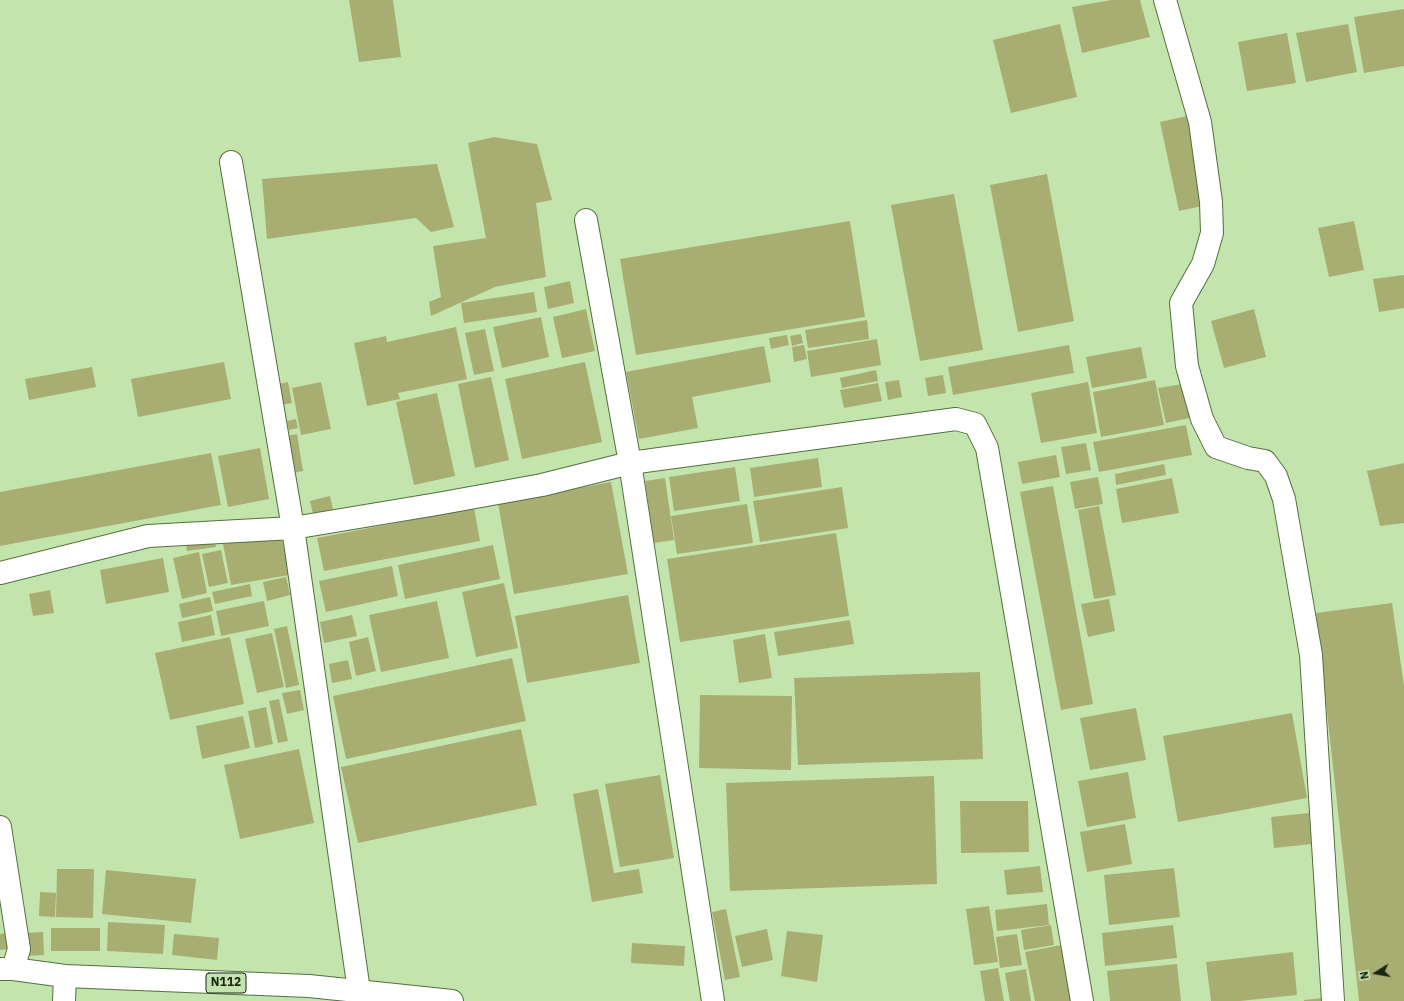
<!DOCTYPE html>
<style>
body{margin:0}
#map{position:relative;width:1404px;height:1001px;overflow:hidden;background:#c3e5ad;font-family:"IBM Plex Sans",sans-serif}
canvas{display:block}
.north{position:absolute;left:1356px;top:953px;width:40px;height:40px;-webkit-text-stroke:3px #c3e5ad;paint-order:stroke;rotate:259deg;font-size:11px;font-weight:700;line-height:16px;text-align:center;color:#18250f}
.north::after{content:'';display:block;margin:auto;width:14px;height:18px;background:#18250f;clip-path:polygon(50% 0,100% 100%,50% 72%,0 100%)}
</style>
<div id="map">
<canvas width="1404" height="1001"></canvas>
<div class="north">N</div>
</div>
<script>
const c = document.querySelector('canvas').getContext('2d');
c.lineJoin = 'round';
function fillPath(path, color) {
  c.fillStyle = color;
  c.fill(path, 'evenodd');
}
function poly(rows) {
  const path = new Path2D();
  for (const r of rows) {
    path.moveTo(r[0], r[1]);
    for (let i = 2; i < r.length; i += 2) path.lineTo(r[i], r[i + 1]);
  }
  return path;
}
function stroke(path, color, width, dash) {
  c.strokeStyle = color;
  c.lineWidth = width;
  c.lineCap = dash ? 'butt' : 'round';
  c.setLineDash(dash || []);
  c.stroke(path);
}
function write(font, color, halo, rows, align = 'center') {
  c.font = font + ' "IBM Plex Sans",sans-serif';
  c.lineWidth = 4;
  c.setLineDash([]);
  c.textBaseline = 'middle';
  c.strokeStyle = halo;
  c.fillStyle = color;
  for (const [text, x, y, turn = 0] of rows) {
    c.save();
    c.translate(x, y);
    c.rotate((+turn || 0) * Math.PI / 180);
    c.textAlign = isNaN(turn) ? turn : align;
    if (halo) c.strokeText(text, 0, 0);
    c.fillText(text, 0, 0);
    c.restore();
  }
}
fillPath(poly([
 [349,0,393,0,401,57,359,62],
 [1111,0,1140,0,1150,37,1082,53,1072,7],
 [1404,9,1404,66,1364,73,1354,17],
 [1060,24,1077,97,1011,113,993,40],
 [1348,24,1357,72,1306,82,1296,33],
 [1287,33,1296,83,1247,91,1238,42],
 [1187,116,1207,205,1179,211,1160,122],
 [494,137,537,144,552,200,536,203,546,277,495,287,431,316,429,302,441,297,433,246,486,238,468,143],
 [437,164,454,227,431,232,416,218,267,239,262,179],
 [1047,174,1074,321,1018,332,990,185],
 [954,194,983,350,920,361,891,205],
 [850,221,865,317,636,355,620,259],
 [1354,221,1364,270,1329,277,1318,228],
 [1404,275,1404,308,1379,312,1373,279],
 [570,281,574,303,548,309,544,287],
 [534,292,537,312,464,323,461,303],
 [586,309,595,351,562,358,553,317],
 [1254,309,1266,357,1224,368,1211,321],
 [541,317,549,357,502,368,493,327],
 [867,320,869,339,808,348,805,330],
 [456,327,467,379,398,393,400,399,367,406,354,343,386,336,387,342],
 [485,329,494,371,474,375,465,333],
 [801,334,803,343,792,346,790,336],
 [787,335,789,345,771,349,769,338],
 [877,339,881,365,811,377,807,351],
 [804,345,807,359,794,362,792,347],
 [1069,345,1074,373,953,395,948,367],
 [764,346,771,382,692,397,698,428,639,439,626,372],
 [1141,347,1147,378,1092,388,1086,357],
 [224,362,231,399,138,417,131,379],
 [585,362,602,442,522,459,505,379],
 [92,367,96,387,29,400,25,379],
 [876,370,878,381,842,388,840,378],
 [943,375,946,393,928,396,925,378],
 [491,377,509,460,475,468,458,384],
 [899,380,902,397,888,400,885,382],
 [1155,380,1164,425,1101,437,1093,392],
 [288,382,292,403,282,405,278,384],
 [321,382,331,429,301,435,292,388],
 [1088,382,1097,433,1041,443,1031,393],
 [878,383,882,401,844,408,840,390],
 [1183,384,1190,418,1166,423,1158,388],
 [437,393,455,476,414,485,396,402],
 [296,419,298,428,289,430,287,421],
 [1186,425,1192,455,1099,472,1093,442],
 [297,434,303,471,287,474,281,437],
 [1086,443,1091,470,1066,474,1061,447],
 [260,448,269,499,228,507,218,456],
 [211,453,221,505,0,546,0,492],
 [1056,455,1060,477,1022,484,1018,462],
 [818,458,822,487,754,497,750,468],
 [1404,463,1404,523,1380,526,1367,471],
 [1164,464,1166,475,1116,485,1115,474],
 [735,467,740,501,674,511,669,477],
 [1098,477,1103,504,1075,509,1070,482],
 [665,478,674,540,654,543,645,481],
 [1172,478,1179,513,1122,523,1116,489],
 [611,482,628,574,514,594,498,503],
 [1053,486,1093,704,1061,710,1020,492],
 [842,487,848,528,760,542,753,501],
 [330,496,333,509,313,514,310,501],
 [747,504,753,543,677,554,671,516],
 [1099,506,1116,595,1094,599,1078,510],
 [474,508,480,541,324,571,317,538],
 [836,533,849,616,680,642,667,559],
 [281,534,289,575,231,585,223,544],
 [214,536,216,547,187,551,185,540],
 [493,545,500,579,405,599,398,565],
 [221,550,228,583,209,587,202,554],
 [199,552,207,593,182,599,173,558],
 [163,558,169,592,106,604,100,570],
 [392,566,398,596,326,612,319,581],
 [286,577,290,595,267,601,263,582],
 [504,583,518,648,476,657,462,592],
 [250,584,252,596,215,604,212,592],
 [50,590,54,613,33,616,29,594],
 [628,595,640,663,527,683,515,616],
 [210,597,213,611,182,618,179,604],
 [1109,599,1115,631,1088,637,1081,604],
 [264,601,269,626,221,636,216,611],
 [437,601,449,658,381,672,369,615],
 [1392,603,1404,686,1404,1001,1359,1001,1316,613],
 [211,615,215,635,182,642,178,622],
 [352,615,357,636,324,643,320,622],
 [850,620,854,644,778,656,774,632],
 [287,626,299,685,286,688,274,629],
 [272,633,284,687,257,693,245,639],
 [765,634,772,678,739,683,733,640],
 [230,637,244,704,170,720,155,653],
 [368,637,376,671,356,676,349,642],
 [512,658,526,721,346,759,333,696],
 [348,660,352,679,332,683,329,664],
 [980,672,983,759,798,765,794,678],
 [300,690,304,710,287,714,282,693],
 [700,695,792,696,791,770,699,768],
 [279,699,288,741,278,743,269,701],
 [266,707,273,744,255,748,248,711],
 [1136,708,1146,760,1090,770,1080,718],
 [1292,713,1307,798,1178,822,1163,736],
 [243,716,250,748,202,759,196,726],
 [521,729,537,805,358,843,341,767],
 [299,749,314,823,240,839,224,765],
 [1128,772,1136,818,1087,827,1078,781],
 [660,775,674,858,620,867,605,784],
 [934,776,937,884,730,891,726,783],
 [598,789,614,873,639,869,643,893,592,902,573,794],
 [960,801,1028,801,1029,852,961,853],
 [1309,813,1312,844,1274,848,1271,817],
 [1125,824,1132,864,1087,872,1080,832],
 [1040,866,1043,892,1007,895,1004,870],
 [1174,868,1180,917,1109,925,1104,875],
 [57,869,94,869,93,918,56,917],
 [106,870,196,879,191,923,102,914],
 [40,892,56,893,55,917,39,916],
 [1047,904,1049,925,997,931,995,910],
 [989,906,998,962,974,965,966,909],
 [726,909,740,977,725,980,712,912],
 [108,922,165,925,163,954,107,951],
 [1051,925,1054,945,1024,950,1021,930],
 [1173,925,1177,958,1105,966,1102,933],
 [51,928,100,928,100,951,51,951],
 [767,929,773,960,742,967,735,936],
 [787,931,823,935,817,982,781,976],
 [13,932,15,948,0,950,0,934],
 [43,932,44,955,27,956,25,933],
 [174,934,219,938,217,960,172,955],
 [1017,934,1022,965,1000,968,996,937],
 [632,943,685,946,684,966,631,963],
 [1061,945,1072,1001,1035,1001,1025,952],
 [1293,952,1297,995,1240,1001,1211,1001,1206,962],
 [1177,964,1181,1001,1110,1001,1107,971],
 [998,968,1004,1001,985,1001,980,971],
 [1026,969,1031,1001,1010,1001,1005,973],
 [1323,998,1323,1001,1304,1001,1304,1000]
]), '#a8ae71');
const minor = poly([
 [1165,0,1200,122,1211,202,1212,233,1203,264,1181,303,1187,366,1202,419,1216,447,1248,458,1265,461,1276,476,1284,499,1311,655,1333,1001],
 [231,162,293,528,359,991],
 [586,220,630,463,713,1001],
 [0,573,148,536,293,528,437,504,542,485,630,463,956,419,975,424,987,448,1082,1001],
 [0,827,19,949,13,969],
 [64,1001,65,976]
]);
const trunk = poly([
 [0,969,13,969,65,976,309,986,452,1001]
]);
stroke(minor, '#53703e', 24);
stroke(trunk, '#53703e', 24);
stroke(minor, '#fff', 22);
stroke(trunk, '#fff', 22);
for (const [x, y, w] of [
 [226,983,40]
]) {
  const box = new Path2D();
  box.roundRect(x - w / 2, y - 10, w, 20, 3);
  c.fillStyle = '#c3e5ad';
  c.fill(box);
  stroke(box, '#18250f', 1);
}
write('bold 12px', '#18250f', null, [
 ["N112",226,983]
]);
</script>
